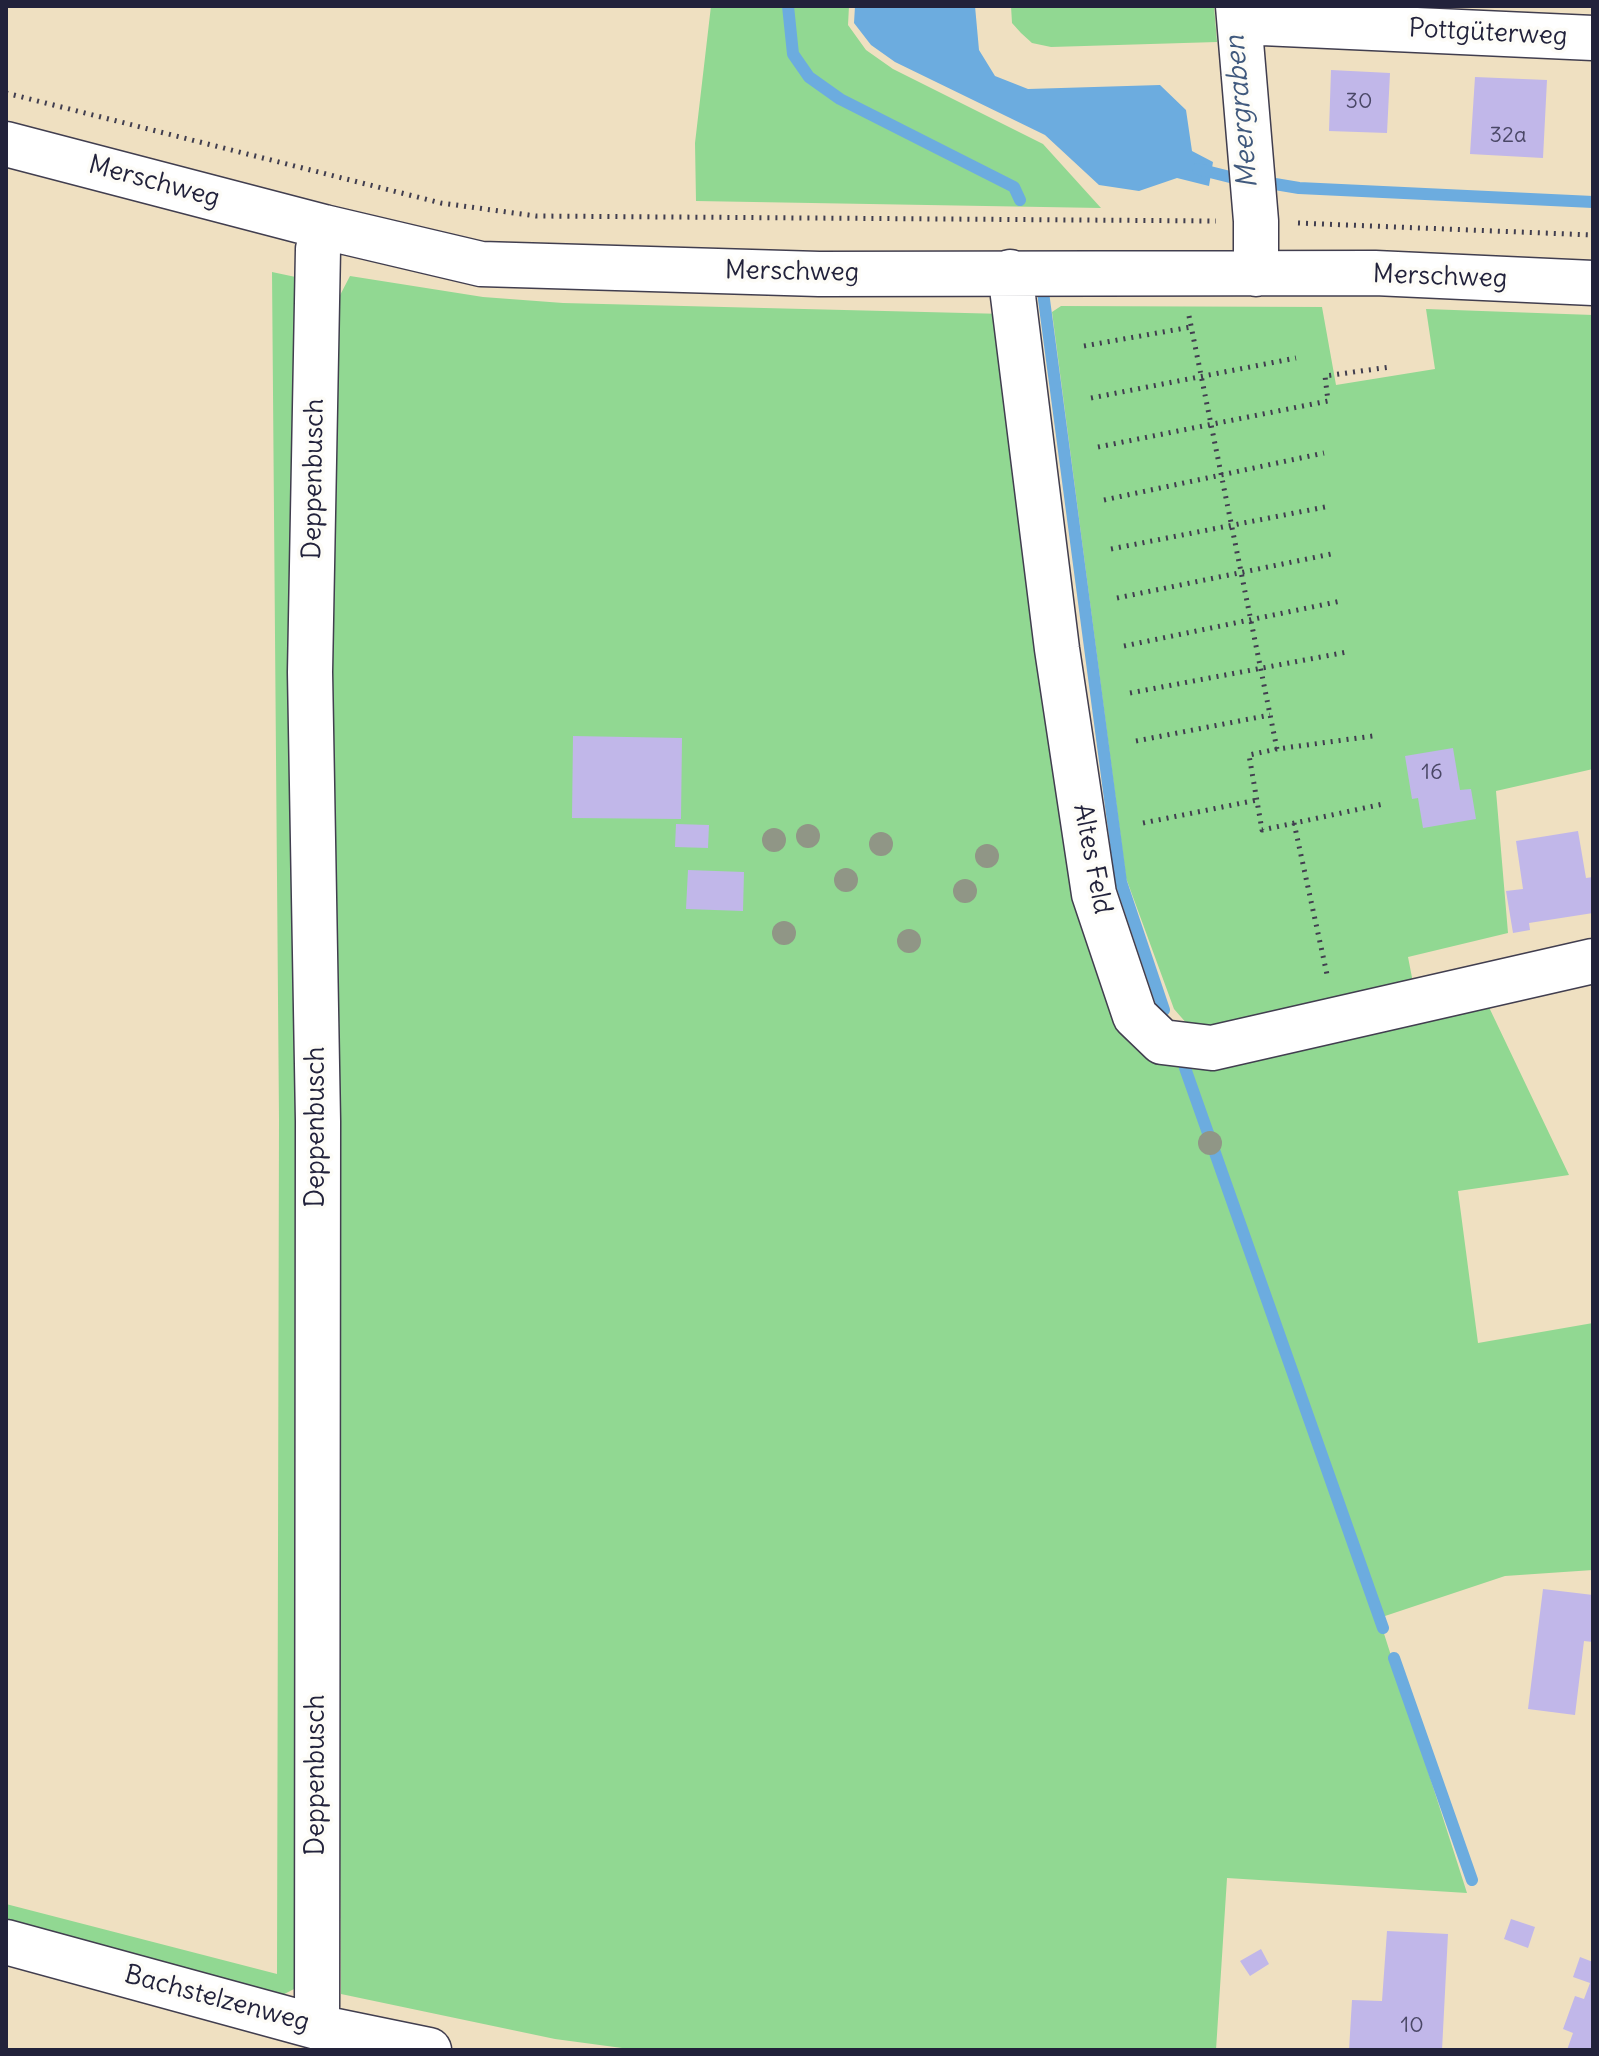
<!DOCTYPE html>
<meta charset="utf-8">
<style>
body{margin:0}
#map{position:relative;width:1599px;height:2056px;overflow:hidden;background:#efe0c1;font-family:Delius,sans-serif}
canvas{display:block}
.frame{position:absolute;inset:0;border:8px solid #22223b;pointer-events:none}
</style>
<div id="map">
<canvas width="1599" height="2056"></canvas>
<div class="frame"></div>
</div>
<script>
const c = document.querySelector('canvas').getContext('2d');
c.lineJoin = 'round';
function fillPath(path, color) {
  c.fillStyle = color;
  c.fill(path, 'evenodd');
}
function poly(rows) {
  const path = new Path2D();
  for (const r of rows) {
    path.moveTo(r[0], r[1]);
    for (let i = 2; i < r.length; i += 2) path.lineTo(r[i], r[i + 1]);
  }
  return path;
}
function stroke(path, color, width, dash) {
  c.strokeStyle = color;
  c.lineWidth = width;
  c.lineCap = dash ? 'butt' : 'round';
  c.setLineDash(dash || []);
  c.stroke(path);
}
function write(font, color, halo, rows, align = 'center') {
  c.font = font + ' Delius,sans-serif';
  c.lineWidth = 7;
  c.setLineDash([]);
  c.textBaseline = 'middle';
  c.strokeStyle = halo;
  c.fillStyle = color;
  for (const [text, x, y, turn = 0] of rows) {
    c.save();
    c.translate(x, y);
    c.rotate((+turn || 0) * Math.PI / 180);
    c.textAlign = isNaN(turn) ? turn : align;
    if (halo) c.strokeText(text, 0, 0);
    c.fillText(text, 0, 0);
    c.restore();
  }
}
fillPath(poly([
 [711,6,849,6,848,25,866,50,893,69,1043,144,1101,208,696,201,695,143],
 [1011,6,1214,6,1217,42,1051,47,1032,43,1021,33,1012,23],
 [272,272,305,279,303,1965,294,1989,271,2001,6,1929,6,1904,277,1974,279,1119],
 [350,276,483,297,563,303,1005,314,1086,908,1165,1061,1486,1001,1569,1175,1458,1191,1478,1343,1593,1323,1593,1570,1505,1576,1379,1618,1467,1893,1227,1878,1216,2050,637,2050,555,2039,341,1994,337,1375,329,671,337,301],
 [1061,306,1322,307,1336,385,1435,369,1426,309,1593,315,1593,769,1496,791,1508,933,1408,957,1415,993,1195,1033,1174,1009,1126,878,1052,312]
]), '#91d892');
fillPath(poly([
 [855,6,975,6,979,50,995,76,1028,89,1160,85,1186,110,1192,151,1213,162,1209,186,1177,178,1139,191,1099,185,1045,135,895,62,871,45,854,23]
]), '#6cacdf');
stroke(poly([
 [788,6,793,54,809,77,840,99,1014,187,1020,200],
 [1198,169,1230,177],
 [1269,183,1299,188,1593,202],
 [1043,292,1121,882,1164,1010],
 [1185,1068,1383,1628],
 [1394,1658,1472,1880]
]), '#6cacdf', 12);
fillPath(poly([
 [1331,70,1390,73,1387,133,1329,131],
 [1475,77,1547,80,1543,158,1470,154],
 [573,736,682,738,681,819,572,818],
 [1453,748,1460,790,1471,789,1476,819,1423,828,1418,798,1412,799,1405,756],
 [676,824,709,825,708,848,675,847],
 [1578,831,1586,878,1593,877,1593,913,1529,923,1530,930,1513,933,1506,891,1523,889,1516,841],
 [688,870,744,872,743,911,686,909],
 [1543,1589,1593,1595,1593,1642,1584,1641,1575,1715,1528,1709],
 [1511,1919,1535,1927,1528,1948,1504,1939],
 [1387,1931,1448,1934,1442,2050,1349,2050,1352,2000,1382,2001],
 [1261,1949,1269,1964,1250,1976,1240,1961],
 [1580,1957,1593,1962,1593,2050,1567,2050,1573,2033,1563,2029,1575,1996,1584,1999,1590,1983,1573,1977]
]), '#c1b7e9');
const minor = poly([
 [1238,6,1256,221,1256,274],
 [1240,22,1593,38],
 [6,144,324,227,481,264,819,274,1375,273,1593,283],
 [1010,272,1057,649,1094,894,1135,1016,1162,1042,1212,1048,1593,961],
 [6,1942,317,2027,429,2050],
 [317,2027,318,1121,310,672,318,249,324,227]
]);
stroke(minor, '#413e4f', 47);
stroke(poly([
 [6,93,441,203,536,216,1216,221],
 [1298,223,1593,235],
 [1189,316,1277,749,1373,736],
 [1084,346,1191,327],
 [1091,398,1296,358],
 [1098,447,1328,401,1325,376,1390,367],
 [1104,500,1324,453],
 [1111,549,1330,506],
 [1117,598,1336,553],
 [1124,646,1341,601],
 [1130,693,1347,652],
 [1136,741,1270,715],
 [1277,749,1249,755,1262,830,1383,804],
 [1143,823,1257,800],
 [1294,823,1328,979]
]), '#413e4f', 5, [2, 6]);
stroke(minor, '#fff', 44);
c.fillStyle = '#909686';
for (const [x, y] of [
 [808,836],
 [774,840],
 [881,844],
 [987,856],
 [846,880],
 [965,891],
 [784,933],
 [909,941],
 [1210,1143]
]) {
  c.beginPath();
  c.arc(x, y, 12, 0, 2 * Math.PI);
  c.fill();
}
write('22px', '#4a4766', null, [
 ["30",1359,102],
 ["32a",1508,136],
 ["16",1432,773],
 ["10",1412,2026]
]);
write('26px', '#22223b', '#fdfcf7', [
 ["Pottgüterweg",1488,33,3],
 ["Merschweg",154,182,15],
 ["Merschweg",792,272,1],
 ["Merschweg",1440,277,2],
 ["Deppenbusch",314,479,-89],
 ["Altes Feld",1092,859,79],
 ["Deppenbusch",317,1127,-90],
 ["Deppenbusch",317,1775,-90],
 ["Bachstelzenweg",217,1999,15]
]);
write('italic 28px', '#40597d', '#fdfcf7', [
 ["Meergraben",1242,112,-95]
]);
</script>
